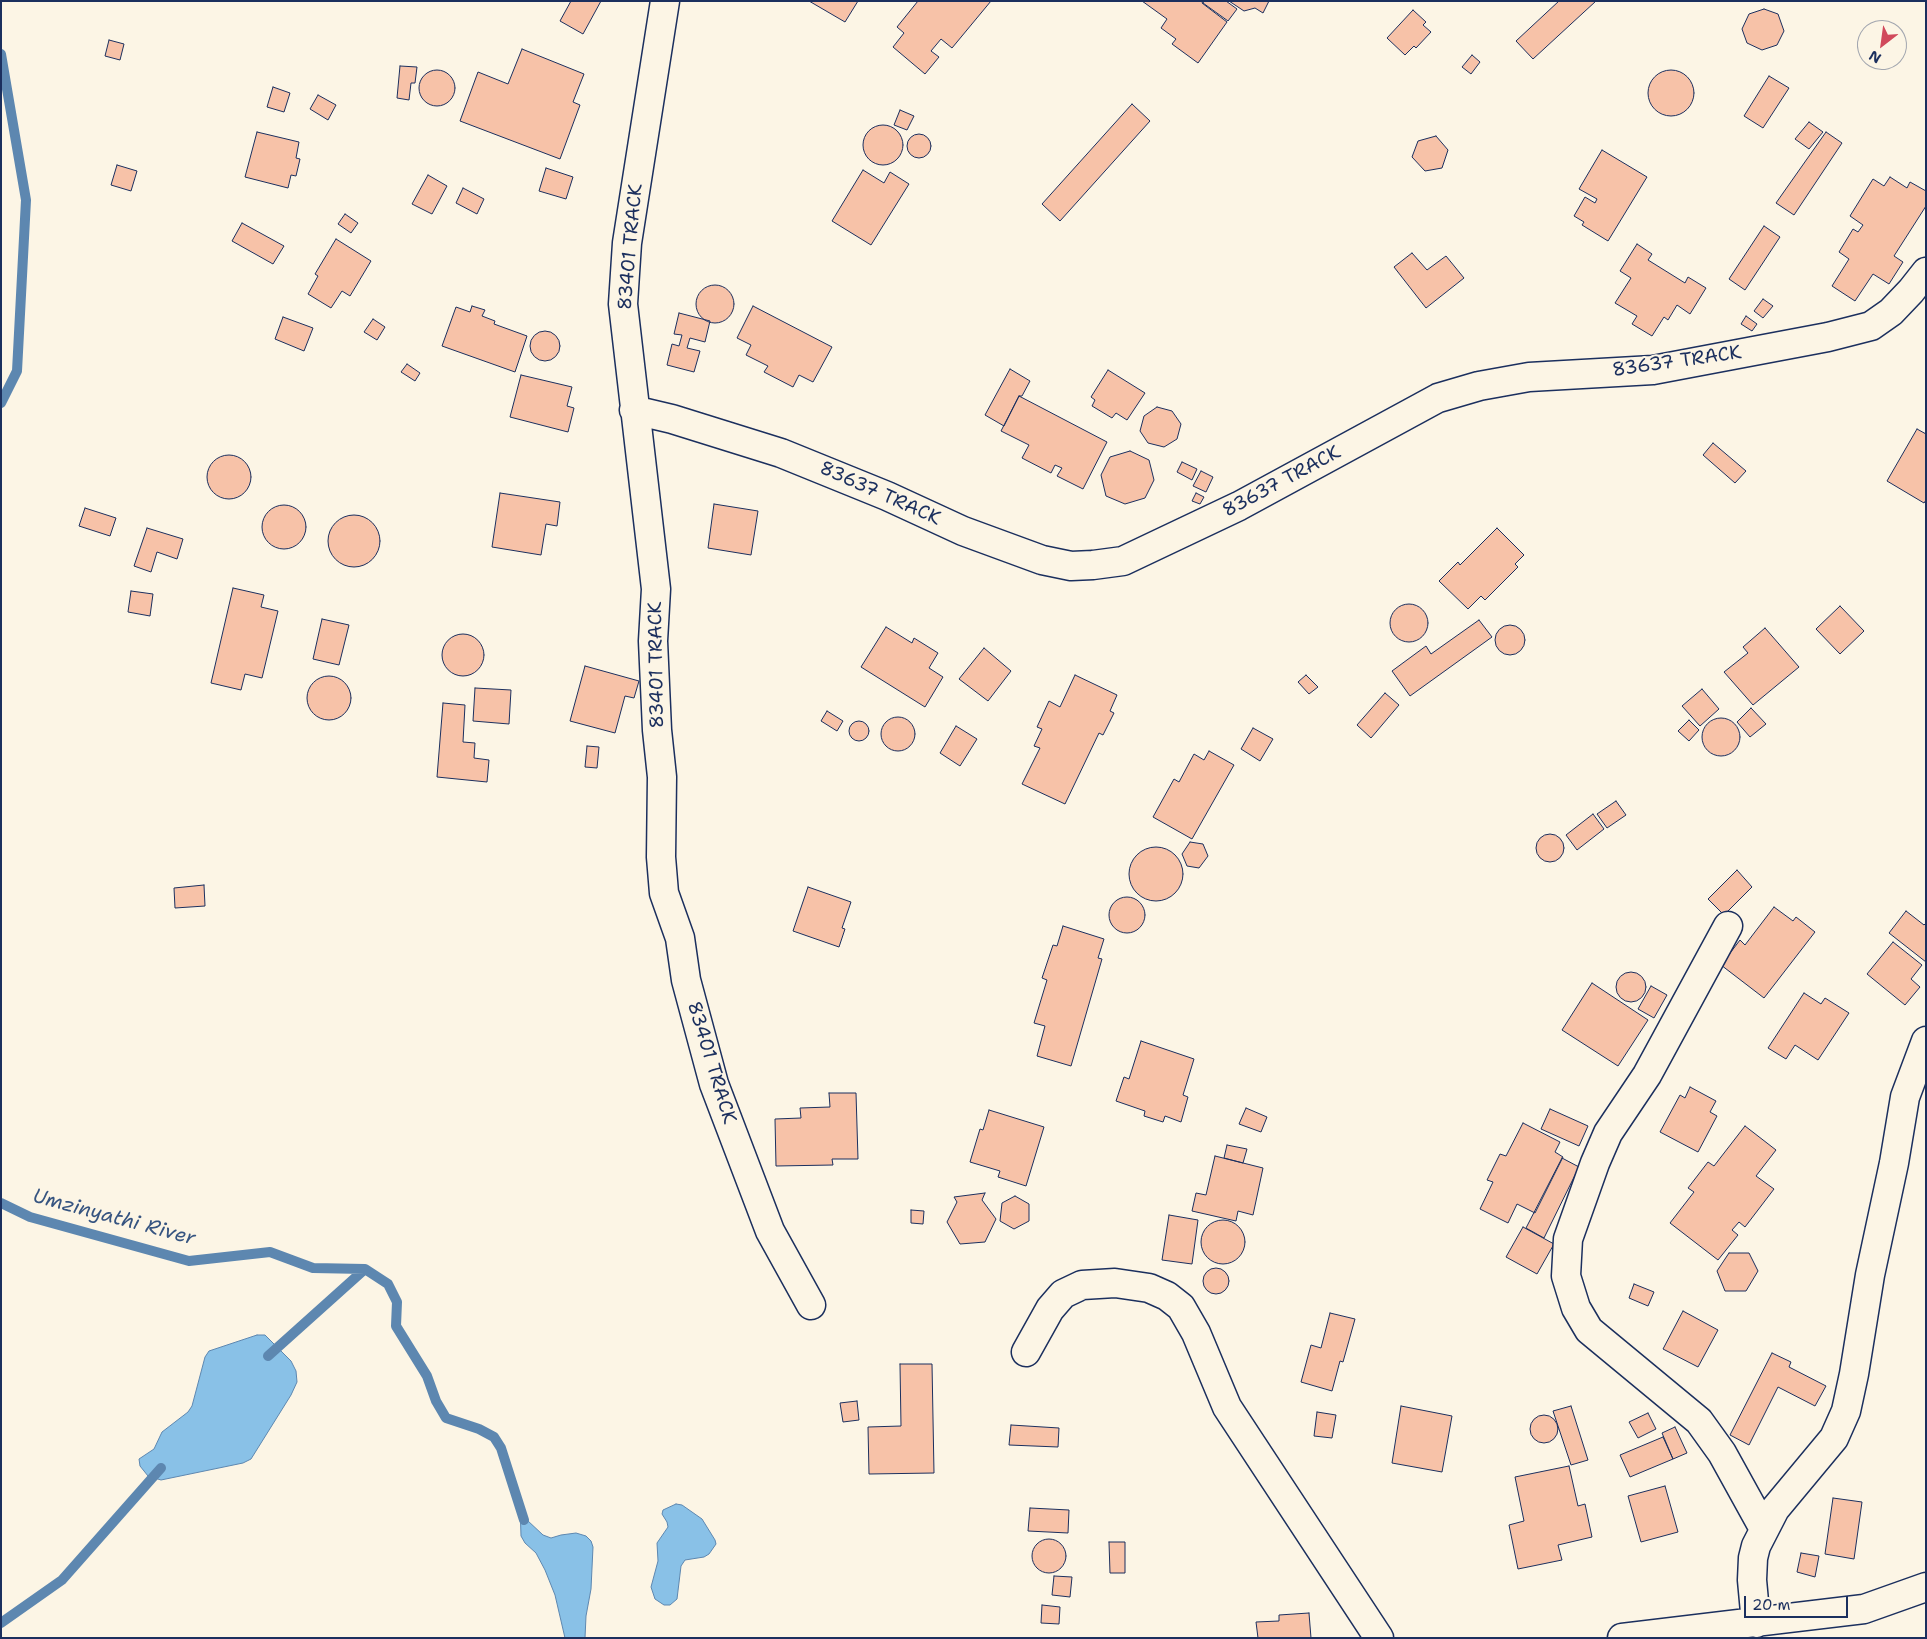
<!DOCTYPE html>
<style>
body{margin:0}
#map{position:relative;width:1927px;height:1639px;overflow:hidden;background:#fcf5e5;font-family:"Shantell Sans",sans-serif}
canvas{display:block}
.frame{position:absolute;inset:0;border:2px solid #1b2f5e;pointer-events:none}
.north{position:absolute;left:1857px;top:20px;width:50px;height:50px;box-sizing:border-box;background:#fcf5e5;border:1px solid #a2a6af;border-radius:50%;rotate:210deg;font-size:14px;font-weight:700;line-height:20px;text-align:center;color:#1b2f5e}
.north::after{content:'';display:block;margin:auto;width:18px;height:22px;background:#d1495b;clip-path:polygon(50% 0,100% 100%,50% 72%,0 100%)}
.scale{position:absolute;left:1744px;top:1596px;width:104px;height:22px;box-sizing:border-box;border:2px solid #1b2f5e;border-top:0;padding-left:6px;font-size:15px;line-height:18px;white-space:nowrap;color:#1b2f5e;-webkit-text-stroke:4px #fcf5e5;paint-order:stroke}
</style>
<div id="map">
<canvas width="1927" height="1639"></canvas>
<div class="frame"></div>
<div class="north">N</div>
<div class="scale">20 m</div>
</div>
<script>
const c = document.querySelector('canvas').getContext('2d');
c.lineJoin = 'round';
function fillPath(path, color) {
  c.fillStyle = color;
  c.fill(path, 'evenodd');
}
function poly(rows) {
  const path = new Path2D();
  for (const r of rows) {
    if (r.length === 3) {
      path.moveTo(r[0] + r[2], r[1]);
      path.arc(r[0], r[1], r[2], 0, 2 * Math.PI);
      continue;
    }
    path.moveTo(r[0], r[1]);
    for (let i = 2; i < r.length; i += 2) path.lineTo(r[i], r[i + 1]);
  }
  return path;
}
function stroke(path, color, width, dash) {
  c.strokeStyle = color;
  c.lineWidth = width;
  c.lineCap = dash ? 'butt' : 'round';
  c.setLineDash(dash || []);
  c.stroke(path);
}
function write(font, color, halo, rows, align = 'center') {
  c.font = font + ' "Shantell Sans",sans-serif';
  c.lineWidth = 4;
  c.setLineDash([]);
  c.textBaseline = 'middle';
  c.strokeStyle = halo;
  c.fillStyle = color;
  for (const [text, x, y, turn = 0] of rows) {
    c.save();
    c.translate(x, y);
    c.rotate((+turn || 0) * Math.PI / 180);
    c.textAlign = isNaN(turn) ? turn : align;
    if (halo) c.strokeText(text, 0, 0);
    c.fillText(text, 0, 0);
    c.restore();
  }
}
const water = poly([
 [257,1335,265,1335,291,1361,296,1371,297,1382,291,1395,251,1459,243,1463,161,1480,148,1476,140,1466,139,1459,154,1449,162,1432,188,1412,192,1406,205,1357,209,1351,257,1335],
 [676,1504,682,1505,702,1519,715,1540,716,1544,709,1554,704,1557,685,1560,681,1566,677,1599,670,1605,664,1605,655,1599,651,1587,658,1561,657,1543,668,1527,667,1522,662,1514,663,1510,676,1504],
 [520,1505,527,1520,543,1535,551,1538,561,1535,576,1533,586,1536,591,1541,593,1547,591,1589,586,1616,585,1638,565,1638,555,1595,545,1570,536,1553,525,1543,521,1536,520,1505]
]);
fillPath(water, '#89c1e7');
stroke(water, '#5d87b0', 1);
stroke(poly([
 [1,54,26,200,17,371,1,403],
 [1,1203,30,1217,189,1261,270,1252,313,1268,365,1269,388,1284,397,1302,396,1326,427,1376,436,1401,446,1418,479,1429,494,1437,501,1448,524,1520],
 [268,1356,365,1269],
 [1,1623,62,1580,161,1468]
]), '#5d87b0', 10);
const building = poly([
 [571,1,601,1,583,34,560,21,571,1],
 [809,1,858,1,845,22,809,1],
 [918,1,991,1,952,48,941,39,931,51,939,57,925,74,893,47,904,33,897,27,918,1],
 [1142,1,1203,1,1202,3,1227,22,1198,63,1172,44,1176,39,1161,28,1167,19,1142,1],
 [1204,1,1226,1,1237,9,1228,21,1203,3,1204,1],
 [1269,1,1263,13,1255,8,1244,11,1229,1,1269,1],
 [1559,1,1596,1,1533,59,1516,41,1559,1],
 [1764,9,1778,14,1784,31,1777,45,1762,50,1747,43,1742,29,1749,14,1764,9],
 [1413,10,1426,22,1423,25,1431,32,1416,48,1414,46,1405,55,1387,38,1413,10],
 [109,40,124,44,120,60,105,56,109,40],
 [522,49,584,74,573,102,580,105,560,159,460,121,478,72,508,84,522,49],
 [1472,55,1480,62,1471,74,1462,67,1472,55],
 [400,66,417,67,415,83,411,83,409,100,397,98,400,66],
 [1671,93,23],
 [437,88,18],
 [1769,76,1789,88,1763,128,1744,116,1769,76],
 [273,87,290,93,284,112,267,107,273,87],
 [318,95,336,105,328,120,310,109,318,95],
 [1132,104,1150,121,1060,221,1042,204,1132,104],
 [900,110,914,116,907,130,894,125,900,110],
 [1809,122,1823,132,1809,149,1795,139,1809,122],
 [883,145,20],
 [257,132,299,142,296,158,300,159,296,176,291,175,288,188,245,177,257,132],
 [1826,132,1842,143,1794,215,1776,203,1826,132],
 [919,146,12],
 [1436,136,1448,150,1442,168,1425,171,1412,157,1418,141,1436,136],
 [1602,150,1647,177,1608,241,1582,225,1584,222,1574,216,1585,197,1595,203,1597,199,1579,189,1602,150],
 [117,165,137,171,131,191,111,185,117,165],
 [546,168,573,177,566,199,539,191,546,168],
 [863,170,884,183,890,172,909,184,871,245,832,221,863,170],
 [428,175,447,186,432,214,412,204,428,175],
 [1890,177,1907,188,1910,182,1926,191,1926,206,1894,256,1903,262,1889,284,1873,274,1855,301,1832,286,1849,259,1839,252,1853,229,1858,232,1863,225,1850,216,1873,179,1884,186,1890,177],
 [463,188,484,199,477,214,456,203,463,188],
 [345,214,358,223,351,233,338,224,345,214],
 [242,223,284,246,273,264,232,241,242,223],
 [1764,226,1780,237,1745,290,1729,279,1764,226],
 [336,239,371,261,350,296,342,291,331,308,308,294,318,276,315,274,336,239],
 [1637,244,1652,254,1648,260,1685,283,1688,277,1706,288,1690,314,1677,305,1668,320,1664,317,1652,336,1632,324,1637,316,1615,303,1631,278,1620,271,1637,244],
 [1412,253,1427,270,1446,256,1464,278,1426,308,1394,267,1412,253],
 [715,304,19],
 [1763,299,1773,306,1763,318,1754,311,1763,299],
 [472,306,485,310,482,316,495,321,494,324,527,336,515,372,442,346,456,307,470,312,472,306],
 [753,306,832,347,813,382,799,375,793,387,764,372,768,366,746,355,751,345,737,338,753,306],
 [679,313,710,321,705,342,690,338,687,348,700,351,694,372,667,365,672,344,679,346,682,335,674,334,679,313],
 [1746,316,1757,324,1752,331,1741,324,1746,316],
 [283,317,313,328,304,351,275,339,283,317],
 [373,319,385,327,377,340,364,332,373,319],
 [545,346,15],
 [407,364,420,373,415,381,401,372,407,364],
 [1010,369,1030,381,1022,396,1019,396,1004,426,985,415,1010,369],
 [1108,370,1145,393,1127,420,1116,413,1112,418,1092,406,1095,400,1091,397,1108,370],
 [521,375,572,387,567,406,574,408,568,432,510,417,521,375],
 [1019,396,1107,442,1083,489,1057,476,1062,468,1055,465,1051,473,1022,458,1029,445,1001,431,1019,396],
 [1157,407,1172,411,1181,424,1177,439,1164,447,1148,443,1140,431,1144,416,1157,407],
 [1917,429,1926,434,1926,500,1924,503,1887,481,1917,429],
 [1713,443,1746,471,1735,483,1703,455,1713,443],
 [1130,451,1149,460,1154,480,1145,498,1125,504,1106,496,1101,475,1110,457,1130,451],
 [229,477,22],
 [1182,462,1197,469,1192,480,1177,472,1182,462],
 [1201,471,1213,477,1206,492,1193,486,1201,471],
 [500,493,560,502,557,526,546,524,541,555,492,547,500,493],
 [1196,493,1204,497,1200,504,1192,501,1196,493],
 [714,504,758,511,751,555,708,548,714,504],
 [284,527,22],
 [85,508,116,518,110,536,79,526,85,508],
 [354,541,26],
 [147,528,183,539,177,559,157,552,151,572,134,566,147,528],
 [1497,528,1524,555,1515,564,1518,567,1485,600,1481,596,1468,609,1439,581,1458,562,1460,565,1497,528],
 [233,588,264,595,261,607,278,611,262,678,245,674,241,690,211,683,233,588],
 [131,591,153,594,150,616,128,612,131,591],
 [1409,623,19],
 [1840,606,1864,631,1840,654,1816,629,1840,606],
 [322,619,349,625,339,665,313,659,322,619],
 [1479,620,1492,637,1410,696,1392,671,1426,646,1431,654,1479,620],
 [1510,640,15],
 [886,627,912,643,914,638,938,653,929,668,943,677,925,707,861,667,886,627],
 [1765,628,1799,667,1753,705,1724,672,1748,653,1743,647,1765,628],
 [463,655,21],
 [984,648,1011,671,988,701,959,679,984,648],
 [585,666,639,681,634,698,625,696,615,733,570,721,585,666],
 [1075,675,1117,695,1110,711,1114,713,1103,735,1099,733,1065,804,1022,784,1040,748,1034,746,1042,729,1037,727,1049,701,1060,707,1075,675],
 [1306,675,1318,687,1309,694,1298,682,1306,675],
 [329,698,22],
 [475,688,511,690,509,724,473,721,475,688],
 [1702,689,1719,709,1700,726,1682,706,1702,689],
 [1385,693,1399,705,1371,738,1357,725,1385,693],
 [443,703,465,705,463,742,475,743,474,758,489,760,487,782,437,777,443,703],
 [1751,708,1766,724,1750,737,1737,722,1751,708],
 [827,711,843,721,837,731,821,721,827,711],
 [898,734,17],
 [1721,737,19],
 [1689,720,1699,730,1689,741,1678,731,1689,720],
 [859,731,10],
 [956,726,977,739,960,766,940,753,956,726],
 [1253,728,1273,739,1260,761,1241,749,1253,728],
 [587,746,599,747,597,768,585,767,587,746],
 [1209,751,1234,765,1192,839,1153,817,1174,779,1179,782,1194,754,1204,760,1209,751],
 [1616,801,1626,815,1607,828,1597,814,1616,801],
 [1593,814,1604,829,1577,850,1566,835,1593,814],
 [1550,848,14],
 [1190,842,1203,844,1208,856,1199,868,1187,866,1182,854,1190,842],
 [1156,874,27],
 [1737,870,1752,887,1724,915,1708,899,1737,870],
 [204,885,205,906,175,908,174,888,204,885],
 [808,887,851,902,842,928,845,929,839,947,793,931,808,887],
 [1127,915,18],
 [1774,907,1793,921,1796,917,1815,932,1764,998,1721,965,1740,940,1745,945,1774,907],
 [1906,911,1924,925,1926,923,1926,962,1889,933,1906,911],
 [1063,926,1104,939,1098,958,1102,959,1071,1066,1037,1056,1045,1026,1034,1023,1047,980,1042,978,1053,945,1057,946,1063,926],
 [1893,942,1922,965,1911,979,1920,987,1905,1005,1867,974,1893,942],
 [1631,987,15],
 [1592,983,1648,1020,1618,1066,1562,1030,1592,983],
 [1651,986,1667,995,1654,1018,1638,1009,1651,986],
 [1804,993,1821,1004,1825,998,1849,1013,1818,1060,1795,1045,1786,1059,1768,1048,1804,993],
 [1141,1041,1194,1059,1183,1095,1188,1097,1181,1122,1165,1116,1163,1122,1144,1116,1145,1111,1116,1101,1124,1077,1129,1079,1141,1041],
 [1690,1087,1716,1101,1710,1112,1717,1116,1698,1152,1660,1132,1680,1095,1685,1098,1690,1087],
 [829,1093,856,1093,858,1159,832,1159,833,1165,776,1166,775,1119,801,1118,800,1108,830,1107,829,1093],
 [1246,1108,1267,1117,1261,1132,1239,1124,1246,1108],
 [1550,1109,1588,1126,1579,1146,1541,1129,1550,1109],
 [989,1110,1044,1127,1026,1186,998,1177,1000,1171,970,1162,980,1129,983,1130,989,1110],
 [1523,1123,1560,1142,1555,1152,1563,1157,1535,1213,1517,1204,1508,1223,1480,1209,1493,1182,1487,1180,1500,1154,1506,1156,1523,1123],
 [1745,1126,1776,1150,1756,1176,1774,1189,1745,1227,1739,1222,1732,1230,1738,1235,1718,1260,1670,1223,1694,1192,1688,1188,1708,1162,1714,1166,1745,1126],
 [1227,1145,1247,1149,1243,1163,1224,1158,1227,1145],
 [1215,1156,1263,1168,1253,1215,1238,1211,1236,1221,1192,1211,1196,1193,1206,1195,1215,1156],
 [1562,1158,1579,1167,1544,1238,1526,1228,1562,1158],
 [985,1193,982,1200,996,1219,985,1242,960,1244,947,1222,957,1202,954,1197,985,1193],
 [1015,1196,1029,1204,1029,1221,1014,1229,1000,1221,1002,1203,1015,1196],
 [911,1210,924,1211,923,1224,911,1223,911,1210],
 [1169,1215,1198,1220,1192,1264,1162,1260,1169,1215],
 [1223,1242,22],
 [1523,1227,1554,1244,1537,1274,1506,1257,1523,1227],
 [1729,1253,1749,1253,1758,1271,1746,1291,1725,1291,1717,1271,1729,1253],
 [1216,1281,13],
 [1634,1284,1654,1292,1648,1306,1629,1298,1634,1284],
 [1683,1311,1718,1330,1698,1367,1663,1349,1683,1311],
 [1330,1313,1355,1319,1343,1362,1340,1361,1332,1391,1301,1382,1311,1345,1321,1348,1330,1313],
 [1772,1353,1791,1362,1789,1367,1826,1386,1815,1406,1778,1387,1749,1445,1730,1435,1772,1353],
 [900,1364,932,1364,934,1473,869,1474,868,1427,901,1426,900,1364],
 [857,1401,859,1420,843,1422,840,1403,857,1401],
 [1401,1406,1452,1416,1442,1472,1392,1463,1401,1406],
 [1571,1406,1588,1460,1571,1465,1553,1411,1571,1406],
 [1317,1412,1336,1415,1332,1438,1314,1436,1317,1412],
 [1648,1413,1656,1429,1638,1438,1629,1422,1648,1413],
 [1544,1429,14],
 [1011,1425,1059,1428,1058,1447,1009,1445,1011,1425],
 [1675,1427,1687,1453,1673,1459,1662,1433,1675,1427],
 [1663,1437,1673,1459,1630,1477,1620,1455,1663,1437],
 [1569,1466,1578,1506,1585,1504,1592,1537,1558,1545,1562,1560,1518,1569,1509,1525,1524,1521,1515,1477,1569,1466],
 [1665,1486,1678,1532,1641,1542,1628,1496,1665,1486],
 [1833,1498,1862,1502,1854,1559,1825,1554,1833,1498],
 [1030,1508,1069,1510,1068,1533,1028,1531,1030,1508],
 [1049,1556,17],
 [1109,1542,1125,1542,1125,1573,1110,1573,1109,1542],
 [1801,1553,1819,1556,1815,1577,1797,1572,1801,1553],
 [1054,1576,1072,1577,1070,1597,1052,1595,1054,1576],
 [1042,1605,1060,1607,1059,1624,1041,1623,1042,1605],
 [1309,1613,1311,1638,1258,1638,1256,1622,1279,1621,1279,1615,1309,1613]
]);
fillPath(building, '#f7c2a8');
stroke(building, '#1b2f5e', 1);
const street = poly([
 [665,1,627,243,623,304,656,589,653,641,657,730,662,777,661,857,664,893,680,938,686,980,714,1084,770,1231,811,1305],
 [634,410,672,419,781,453,887,496,963,531,1042,560,1071,566,1093,565,1123,561,1239,506,1438,398,1479,386,1529,377,1653,370,1828,337,1871,326,1891,312,1911,291,1926,272],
 [1728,926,1647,1075,1608,1133,1595,1163,1568,1239,1566,1276,1576,1308,1589,1330,1699,1421,1722,1453,1764,1529],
 [1026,1352,1050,1309,1063,1294,1082,1285,1115,1283,1149,1288,1167,1296,1181,1307,1196,1333,1227,1407,1379,1638],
 [1756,1623,1752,1580,1753,1558,1756,1546,1775,1509,1834,1438,1846,1411,1854,1374,1870,1275,1894,1163,1905,1097,1926,1041],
 [1622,1638,1864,1609,1926,1587]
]);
stroke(street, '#1b2f5e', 31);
stroke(street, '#fcf5e5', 28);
write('19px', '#1b2f5e', '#fcf5e5', [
 ["83401 TRACK",631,247,-85],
 ["83637 TRACK",1677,362,-8],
 ["83637 TRACK",1282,482,-28],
 ["83637 TRACK",880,494,24],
 ["83401 TRACK",657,665,-91],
 ["83401 TRACK",711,1063,73]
]);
write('italic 20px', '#365480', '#fcf5e5', [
 ["Umzinyathi River",114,1218,15]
]);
</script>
